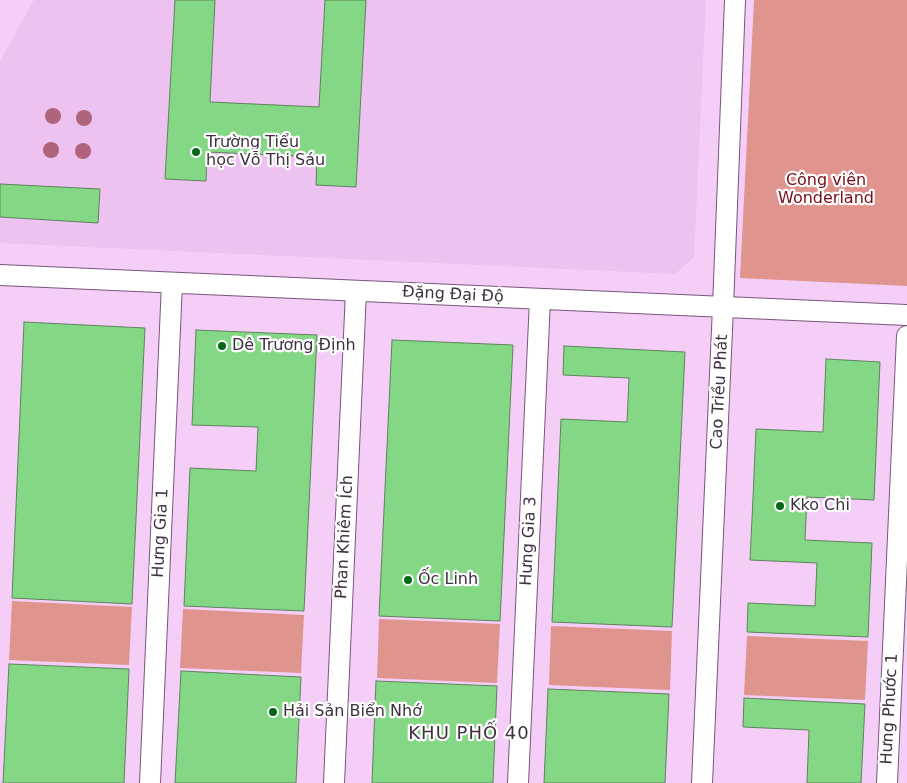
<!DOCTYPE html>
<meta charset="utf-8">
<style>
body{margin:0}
canvas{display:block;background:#f5cef8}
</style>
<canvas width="907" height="783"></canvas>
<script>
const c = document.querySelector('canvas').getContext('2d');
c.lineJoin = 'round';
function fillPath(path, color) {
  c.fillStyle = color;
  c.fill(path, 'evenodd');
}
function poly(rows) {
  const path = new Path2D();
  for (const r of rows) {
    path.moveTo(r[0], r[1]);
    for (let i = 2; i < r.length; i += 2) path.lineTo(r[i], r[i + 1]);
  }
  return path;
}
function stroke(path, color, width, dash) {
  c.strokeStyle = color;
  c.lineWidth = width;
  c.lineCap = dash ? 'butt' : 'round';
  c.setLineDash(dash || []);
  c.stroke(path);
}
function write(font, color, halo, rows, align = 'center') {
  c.font = font + ' "DejaVu Sans",sans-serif';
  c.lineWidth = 4.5;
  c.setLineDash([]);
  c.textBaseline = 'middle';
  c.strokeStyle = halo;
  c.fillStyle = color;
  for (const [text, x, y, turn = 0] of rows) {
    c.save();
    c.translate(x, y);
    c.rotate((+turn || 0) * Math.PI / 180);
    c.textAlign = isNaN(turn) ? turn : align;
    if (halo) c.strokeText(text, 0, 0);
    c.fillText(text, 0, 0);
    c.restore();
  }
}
fillPath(poly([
 [34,0,706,0,694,257,675,274,0,243,0,61]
]), '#edc1f0');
fillPath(poly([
 [754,0,907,0,907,286,740,278],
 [12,601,132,607,129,665,9,660],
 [183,609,304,615,301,673,180,668],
 [379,619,500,624,497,683,377,678],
 [551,626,672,631,670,690,549,685],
 [747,636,868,641,865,700,744,695]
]), '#e0948e');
const building = poly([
 [175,0,215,0,210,102,319,107,325,0,366,0,356,187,316,185,317,157,207,152,206,181,165,179,175,0],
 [0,184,100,189,98,223,0,217,0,184],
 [24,322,145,328,132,604,12,598,24,322],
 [196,330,317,335,304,611,184,606,190,468,256,471,258,427,192,425,196,330],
 [392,340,513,345,500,621,379,616,392,340],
 [564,346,685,352,672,627,552,622,561,419,627,422,629,378,563,375,564,346],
 [826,359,880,362,874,500,807,497,805,540,872,543,868,637,747,632,748,603,815,606,817,563,750,560,753,498,756,429,823,432,826,359],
 [9,664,129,669,124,783,3,783,9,664],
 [181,671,301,677,296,783,175,783,181,671],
 [376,681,497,686,493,783,372,783,376,681],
 [548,689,669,694,665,783,544,783,548,689],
 [744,698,865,704,861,783,807,783,809,730,743,727,744,698]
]);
fillPath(building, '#84d885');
stroke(building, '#5e835d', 1);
const street = poly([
 [0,275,907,315],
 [150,783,172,283],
 [334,783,356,291],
 [518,783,540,299],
 [702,783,723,307,735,0],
 [887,783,907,336]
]);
stroke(street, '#78567b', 22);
stroke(street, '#fff', 20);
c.fillStyle = '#af647c';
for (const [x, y] of [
 [53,116],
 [84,118],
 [51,150],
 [83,151]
]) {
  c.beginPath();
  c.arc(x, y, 8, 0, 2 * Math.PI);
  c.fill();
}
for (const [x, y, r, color] of [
 [196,152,5,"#036914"],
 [222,346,5,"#036914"],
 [780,506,5,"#036914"],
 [408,580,5,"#036914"],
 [273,712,5,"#036914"]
]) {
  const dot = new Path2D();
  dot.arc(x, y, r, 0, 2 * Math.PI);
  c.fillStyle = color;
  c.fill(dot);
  stroke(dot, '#fefefe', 2);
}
write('16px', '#403141', '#fefefe', [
 ["Trường Tiểu",206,143],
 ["học Vỗ Thị Sáu",206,161],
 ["Dê Trương Định",232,346],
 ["Kko Chi",790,506],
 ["Ốc Linh",418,580],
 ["Hải Sản Biển Nhớ",283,712]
], 'left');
write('16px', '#760d16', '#fefefe', [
 ["Công viên",826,181],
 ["Wonderland",826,199]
]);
write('16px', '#403141', '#fefefe', [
 ["Đặng Đại Độ",453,295,3],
 ["Cao Triều Phát",720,392,-87],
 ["Hưng Gia 1",161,533,-87],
 ["Phan Khiêm Ích",345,537,-87],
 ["Hưng Gia 3",529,541,-87],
 ["Hưng Phước 1",890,709,-87]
]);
c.letterSpacing = '1px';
write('18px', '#403141', '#fefefe', [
 ["KHU PHỐ 40",469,734]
]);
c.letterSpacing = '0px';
</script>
